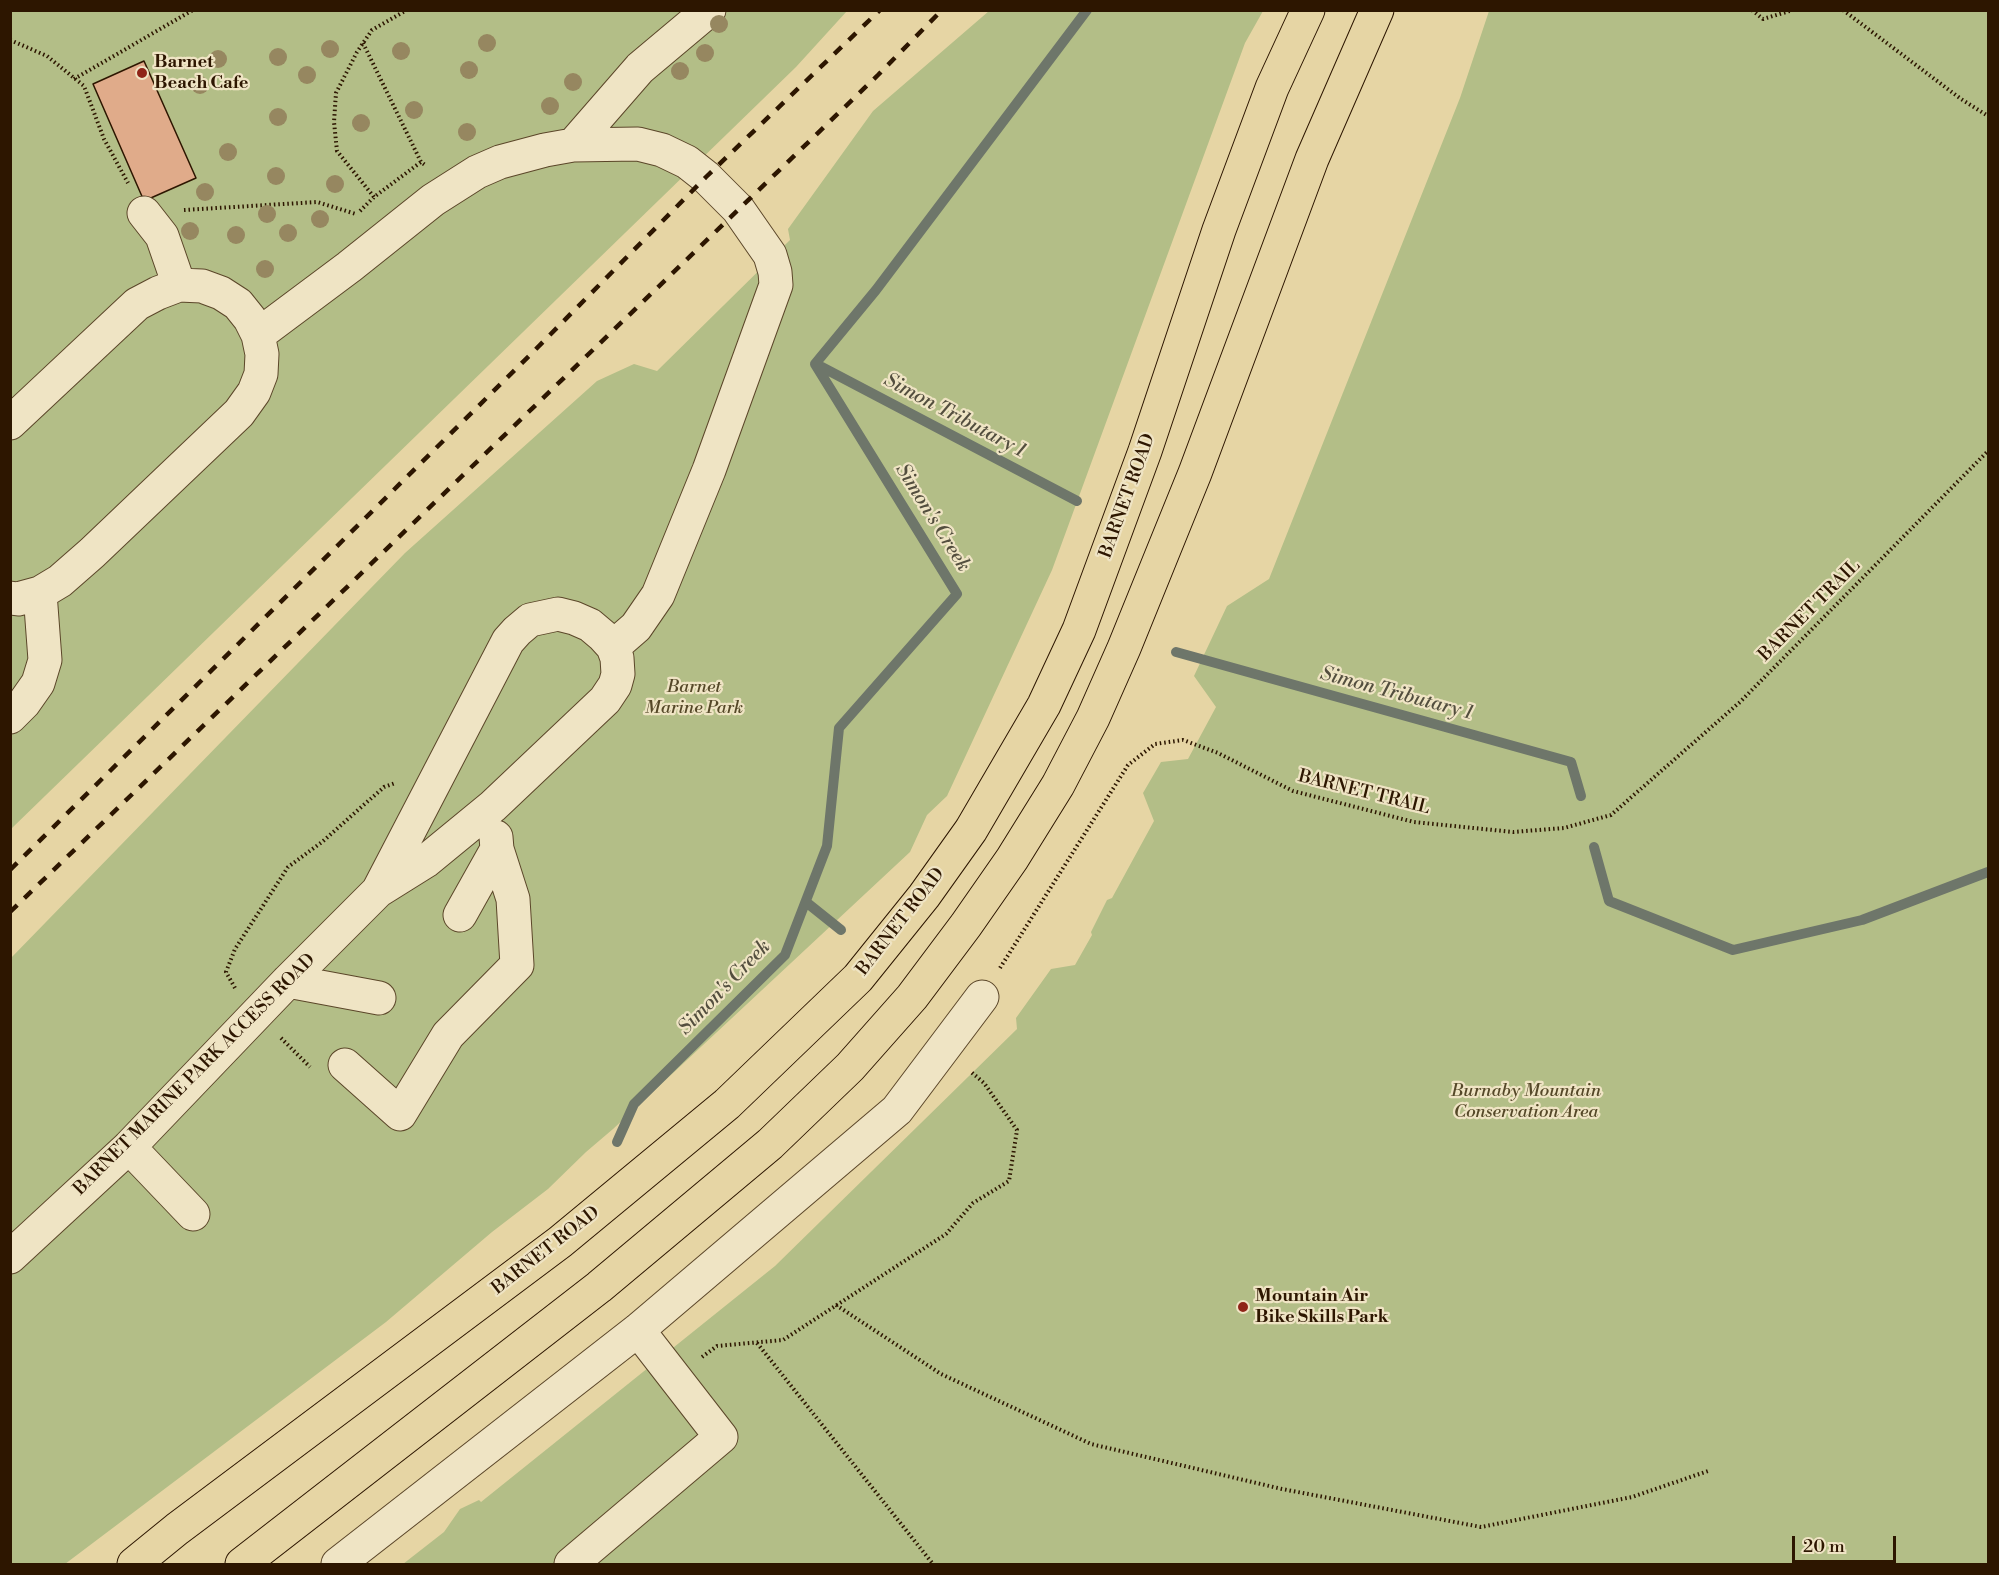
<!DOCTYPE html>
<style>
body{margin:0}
#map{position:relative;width:1999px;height:1575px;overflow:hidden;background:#e6d5a4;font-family:"Libre Bodoni",serif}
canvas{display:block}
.frame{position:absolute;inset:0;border:12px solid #2d1600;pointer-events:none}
.scale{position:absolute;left:1792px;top:1536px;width:104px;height:27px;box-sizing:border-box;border:3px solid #2d1600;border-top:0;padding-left:8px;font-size:18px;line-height:21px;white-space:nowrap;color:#2d1600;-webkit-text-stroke:4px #efe4c4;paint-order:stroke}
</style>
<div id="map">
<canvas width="1999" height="1575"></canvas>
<div class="frame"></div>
<div class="scale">20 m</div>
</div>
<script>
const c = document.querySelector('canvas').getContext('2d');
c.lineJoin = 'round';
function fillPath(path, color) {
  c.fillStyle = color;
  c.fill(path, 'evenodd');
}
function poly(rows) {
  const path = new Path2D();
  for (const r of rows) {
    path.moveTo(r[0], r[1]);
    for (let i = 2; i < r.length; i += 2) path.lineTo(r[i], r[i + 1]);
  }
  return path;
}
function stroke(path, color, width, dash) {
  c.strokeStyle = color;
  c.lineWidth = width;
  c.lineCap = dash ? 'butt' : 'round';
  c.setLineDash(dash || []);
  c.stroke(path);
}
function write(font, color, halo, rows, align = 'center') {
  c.font = font + ' "Libre Bodoni",serif';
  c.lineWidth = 4.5;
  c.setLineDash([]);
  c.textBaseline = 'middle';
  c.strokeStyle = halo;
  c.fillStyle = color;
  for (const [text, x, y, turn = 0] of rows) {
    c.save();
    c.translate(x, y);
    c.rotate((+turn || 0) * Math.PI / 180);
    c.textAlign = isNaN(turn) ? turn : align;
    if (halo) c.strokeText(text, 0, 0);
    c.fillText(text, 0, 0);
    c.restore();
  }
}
fillPath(poly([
 [11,11,847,11,796,67,11,829],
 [989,11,1263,11,1245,43,1052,570,947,796,927,815,910,852,613,1129,586,1152,548,1189,492,1232,386,1322,65,1564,11,1564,10,959,405,553,597,381,634,364,657,371,790,240,788,229,873,111],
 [1489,11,1988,11,1988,1564,403,1564,444,1532,460,1509,479,1500,481,1502,775,1266,1017,1029,1016,1018,1051,969,1075,965,1092,935,1091,932,1107,900,1112,898,1154,821,1143,793,1161,762,1188,759,1216,707,1194,676,1227,606,1269,579,1460,98]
]), '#b3be87');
stroke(poly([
 [815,364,876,290,1087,10],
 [816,364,1077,501],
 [1176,652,1571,762,1581,796],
 [1594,847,1609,901,1733,950,1862,920,1988,872],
 [806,902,841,930],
 [617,1142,634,1104,785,955,827,846,839,728,957,594,815,364]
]), '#6e766a', 10);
const building = poly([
 [144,61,196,178,144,201,93,84,144,61]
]);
fillPath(building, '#e0ab8a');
stroke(building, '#2d1600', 1.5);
const minor = poly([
 [573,145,640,68,709,10],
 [144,213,162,236,179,285],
 [258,335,349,267,433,200,477,172,500,162,545,150,573,145,638,144,662,150,687,162,706,177,738,209,770,255,775,272,776,285,709,470,658,595,636,627,613,647],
 [10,423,137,304,158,293,179,285,202,286,221,293,238,304,250,319,258,335,262,354,261,374,254,392,239,413,92,553,60,581,40,593,18,599,10,598],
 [10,717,24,703,38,683,45,660,40,593],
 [460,915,497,849,496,837],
 [288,981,379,998],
 [345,1065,400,1114,448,1035,517,965,513,899,497,849],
 [129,1147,193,1214],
 [10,1257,129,1147,288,981,378,891,426,861,493,806,605,700,615,685,618,674,617,658,613,647,603,636,590,625,574,618,558,614,530,620,517,631,508,641,378,891],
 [338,1564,638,1330,897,1110,982,997],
 [571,1564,721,1437,638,1330]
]);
const major = poly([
 [134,1564,177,1529,560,1242,727,1104,858,978,924,896,971,830,1044,705,1079,630,1145,451,1219,230,1272,88,1308,10],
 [242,1564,599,1287,770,1144,850,1067,912,997,966,925,1012,859,1058,785,1093,718,1124,648,1195,473,1312,159,1377,10]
]);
stroke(minor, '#5b4629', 35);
stroke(major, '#2d1600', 35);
stroke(poly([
 [1752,10,1763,19,1793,10],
 [1843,10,1961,99,1988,116],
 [10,40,47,56,84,86,104,139,128,183],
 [363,43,421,162],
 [74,79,193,10],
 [374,197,337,151,334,122,336,93,357,52,372,30,407,10],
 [184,210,317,202,356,214],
 [360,211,374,197,421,162,425,165],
 [1000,968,1128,765,1155,744,1183,740,1218,753,1293,791,1414,822,1513,832,1564,828,1611,815,1740,702,1988,451],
 [235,988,226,972,235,949,288,867,322,842,384,787,395,783],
 [281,1038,310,1067],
 [836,1305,941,1374,1091,1444,1282,1489,1481,1527,1632,1497,1708,1471],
 [757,1343,933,1564],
 [702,1357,717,1346,783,1340,946,1234,973,1203,1009,1181,1017,1130,984,1083,970,1071]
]), '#2d1600', 4, [1.5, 3]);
stroke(minor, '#efe4c4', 33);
stroke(major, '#e6d5a4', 33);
stroke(poly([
 [10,870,535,350,706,177,880,10],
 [10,912,878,75,942,10]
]), '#2d1600', 4.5, [10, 10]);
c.fillStyle = '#968760';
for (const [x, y] of [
 [719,24],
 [487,43],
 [330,49],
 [401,51],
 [705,53],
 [278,57],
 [218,59],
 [469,70],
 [680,71],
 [307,75],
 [573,82],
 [200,85],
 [550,106],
 [414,110],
 [278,117],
 [361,123],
 [467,132],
 [228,152],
 [276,176],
 [335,184],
 [205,192],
 [267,214],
 [320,219],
 [190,231],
 [288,233],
 [236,235],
 [265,269]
]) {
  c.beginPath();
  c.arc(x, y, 9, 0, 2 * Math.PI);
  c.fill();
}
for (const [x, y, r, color] of [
 [142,73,6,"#8f2418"],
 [1243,1307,6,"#8f2418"]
]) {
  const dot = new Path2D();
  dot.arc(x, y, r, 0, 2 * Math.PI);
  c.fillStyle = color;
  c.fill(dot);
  stroke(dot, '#efe4c4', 2);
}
write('bold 18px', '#2d1600', '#efe4c4', [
 ["Barnet",154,63],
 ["Beach Cafe",154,84],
 ["Mountain Air",1255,1297],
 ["Bike Skills Park",1255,1318]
], 'left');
write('18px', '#2d1600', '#efe4c4', [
 ["BARNET ROAD",1128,496,-70],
 ["BARNET TRAIL",1810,611,-45],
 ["BARNET TRAIL",1364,793,14],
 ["BARNET ROAD",901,922,-52],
 ["BARNET MARINE PARK ACCESS ROAD",195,1075,-45],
 ["BARNET ROAD",546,1251,-38]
]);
write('italic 18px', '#554828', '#efe4c4', [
 ["Barnet",694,688],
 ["Marine Park",694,709],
 ["Burnaby Mountain",1526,1092],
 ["Conservation Area",1526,1113]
]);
write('italic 20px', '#534e3e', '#efe4c4', [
 ["Simon Tributary 1",954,416,28],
 ["Simon's Creek",932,518,58],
 ["Simon Tributary 1",1396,694,15],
 ["Simon's Creek",725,988,-46]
]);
</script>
